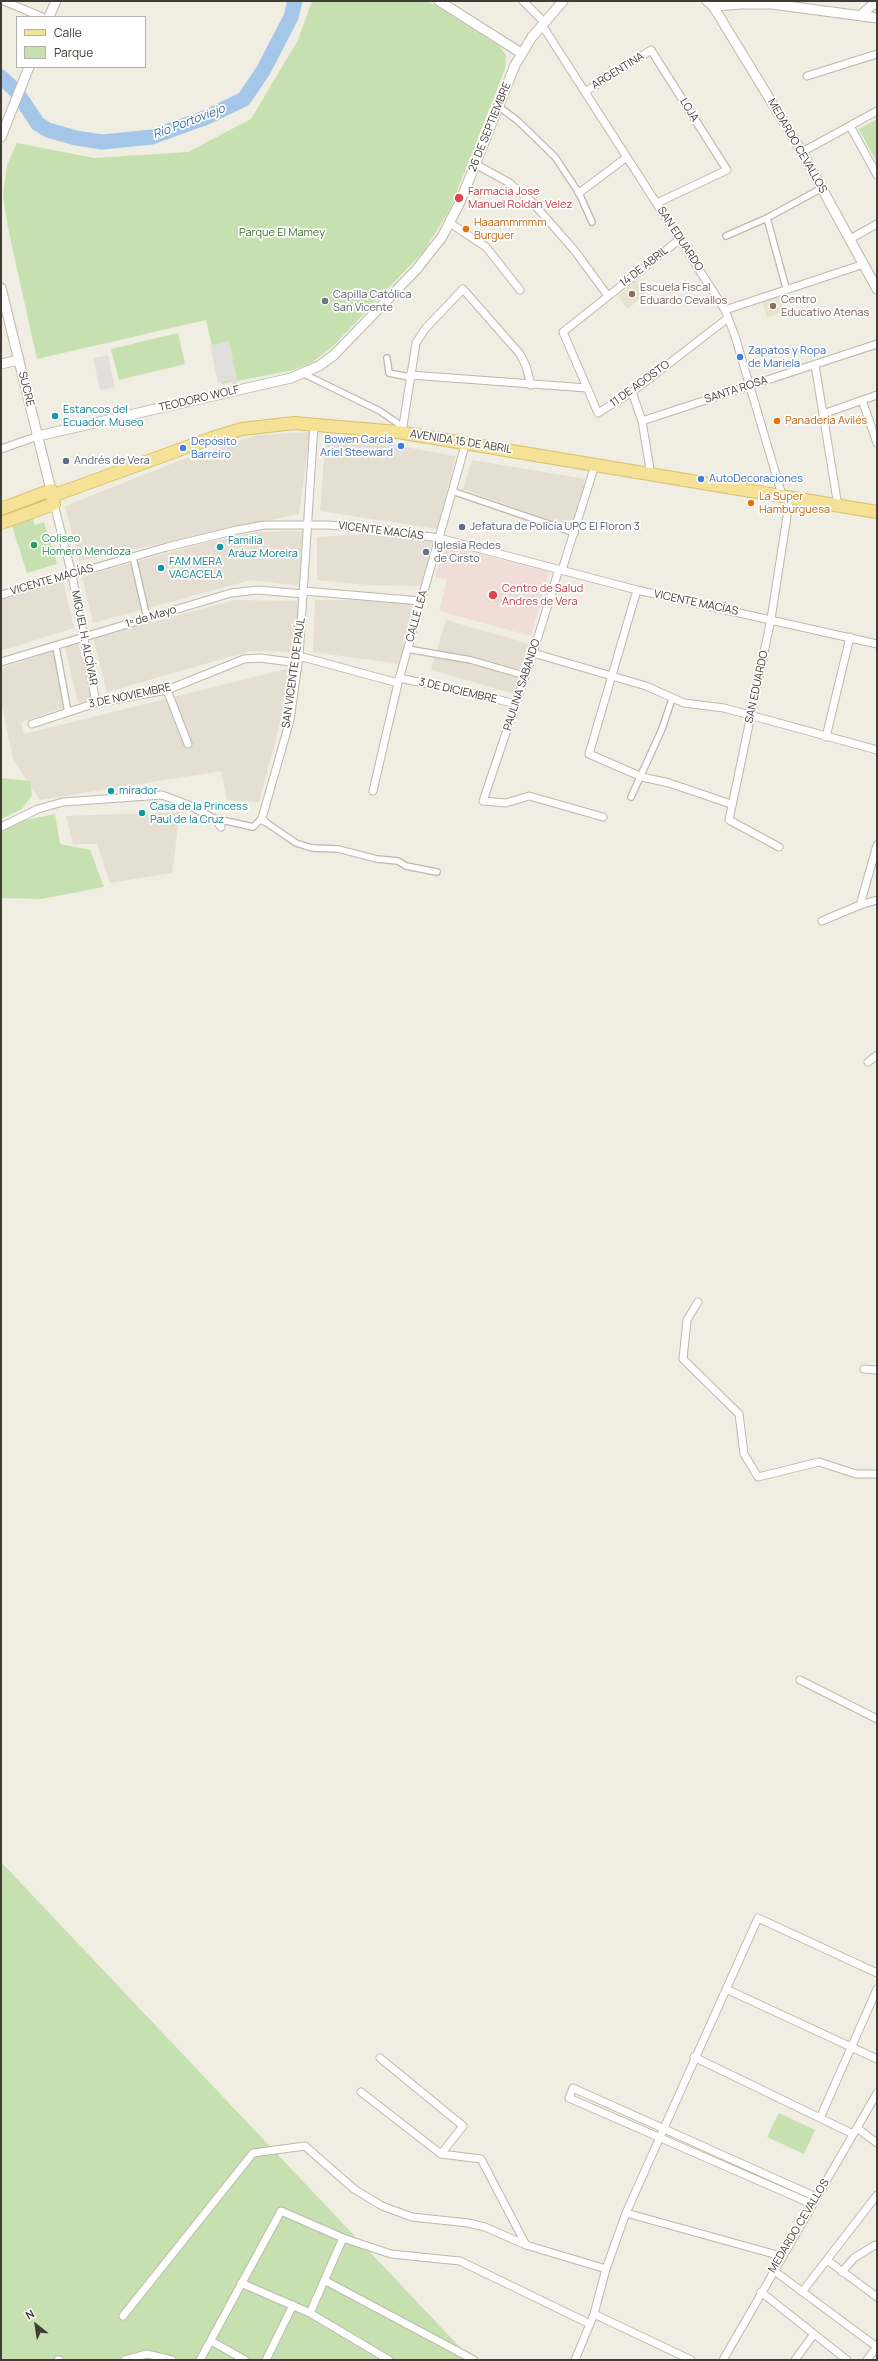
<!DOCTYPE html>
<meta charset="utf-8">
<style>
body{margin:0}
#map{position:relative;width:878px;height:2361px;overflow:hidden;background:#f0ede3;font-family:Manrope,sans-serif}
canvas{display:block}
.frame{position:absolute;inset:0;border:2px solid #413d34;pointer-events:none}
.legend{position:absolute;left:16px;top:16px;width:130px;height:52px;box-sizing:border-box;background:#fff;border:1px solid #b3b1ae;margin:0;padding:5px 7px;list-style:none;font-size:12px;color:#413d34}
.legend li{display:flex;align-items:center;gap:8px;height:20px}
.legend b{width:20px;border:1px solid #b3b1ae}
.north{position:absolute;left:16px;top:2305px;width:40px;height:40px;-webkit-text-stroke:3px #fff;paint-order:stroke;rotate:330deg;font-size:11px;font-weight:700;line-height:16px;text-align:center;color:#413d34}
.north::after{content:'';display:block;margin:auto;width:14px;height:18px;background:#413d34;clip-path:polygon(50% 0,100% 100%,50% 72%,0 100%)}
</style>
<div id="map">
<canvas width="878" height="2361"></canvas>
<div class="frame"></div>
<ul class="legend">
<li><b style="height:5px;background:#f5e297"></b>Calle</li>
<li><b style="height:11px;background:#c6e1af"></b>Parque</li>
</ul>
<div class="north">N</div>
</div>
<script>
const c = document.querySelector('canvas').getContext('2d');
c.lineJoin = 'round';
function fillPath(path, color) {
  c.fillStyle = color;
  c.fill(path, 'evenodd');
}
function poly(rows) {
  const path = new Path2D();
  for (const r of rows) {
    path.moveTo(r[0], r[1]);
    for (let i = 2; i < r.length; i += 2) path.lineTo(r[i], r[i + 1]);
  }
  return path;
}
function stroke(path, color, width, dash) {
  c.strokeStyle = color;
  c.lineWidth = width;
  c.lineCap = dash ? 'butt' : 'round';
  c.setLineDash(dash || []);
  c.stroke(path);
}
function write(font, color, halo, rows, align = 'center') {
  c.font = font + ' Manrope,sans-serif';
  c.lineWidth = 3.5;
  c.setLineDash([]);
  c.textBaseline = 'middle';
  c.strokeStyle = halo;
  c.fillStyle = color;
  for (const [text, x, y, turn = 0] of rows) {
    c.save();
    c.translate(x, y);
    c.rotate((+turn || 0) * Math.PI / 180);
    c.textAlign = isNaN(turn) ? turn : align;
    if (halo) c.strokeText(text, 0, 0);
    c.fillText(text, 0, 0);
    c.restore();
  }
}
fillPath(poly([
 [310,432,299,514,79,561,65,506,181,460,258,435],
 [326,433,456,456,437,529,320,511],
 [472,460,585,479,573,529,463,489],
 [302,531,302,586,251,580,93,623,82,577,193,546,256,532],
 [367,534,432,542,422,586,367,585,317,580,317,537],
 [63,581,74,628,1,651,1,600],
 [235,600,300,601,296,652,250,651,107,692,93,638],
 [315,600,415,600,399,664,313,652],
 [446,620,530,644,515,694,431,670],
 [78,643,94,699,78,703,65,647],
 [54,650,65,707,21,722,24,734,295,667,259,802,227,800,221,771,40,800,13,759,1,701,1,668],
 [180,812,172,873,110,883,97,844,73,844,66,816]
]), '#e4dfd2');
fillPath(poly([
 [637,280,646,293,627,309,618,296],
 [779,294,785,312,767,318,762,300]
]), '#e8e3ce');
fillPath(poly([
 [444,545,549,572,531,636,439,611,447,580,435,577]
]), '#f0ddd7');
fillPath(poly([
 [312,1,428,1,499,46,506,55,505,69,450,209,424,251,333,346,313,362,294,370,221,384,206,320,37,359,8,228,3,195,7,165,17,143,94,158,188,152,251,119,298,40],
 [877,119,877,163,859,129],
 [178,333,185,364,119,380,111,349],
 [33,518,35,525,44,522,57,564,27,573,12,526],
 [1,778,30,781,32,795,22,809,1,819],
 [55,814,60,844,90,850,104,887,41,899,1,898,1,825],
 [1,1862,472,2360,1,2360],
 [779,2113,815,2130,804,2154,767,2137]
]), '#c6e1af');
fillPath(poly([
 [229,341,239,389,234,390,231,380,218,383,210,345],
 [108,355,115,387,100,390,93,358]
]), '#e1dfdc');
stroke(poly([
 [1,77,16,91,38,124,48,130,76,138,102,142,152,137,207,117,244,99,263,71,291,17,295,1]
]), '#a4c7e9', 15);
const pedestrian = poly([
 [498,106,518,121,555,157,579,193,592,222],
 [767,218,786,288],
 [726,236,767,218,822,188],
 [387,358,389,373,409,377],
 [304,374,380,411,403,427],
 [452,491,575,533],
 [133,557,147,618],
 [56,647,68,712],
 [407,649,471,660,526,676],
 [631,797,662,729,672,699],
 [213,818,253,827,262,818],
 [264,821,296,843,312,848,338,849,377,859,398,861,406,866,437,872]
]);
const minor = poly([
 [4,1,42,17],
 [523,1,544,22],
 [542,25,725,310,735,336,782,495],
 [807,76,877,54],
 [585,92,651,50,727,170,657,203],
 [850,126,877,175],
 [802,152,877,111],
 [475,164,508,182,532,202,575,251,608,296],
 [579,193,627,157],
 [450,223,486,247,520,290],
 [680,239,563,332,598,413,632,392,728,318],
 [850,239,877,224],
 [725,310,864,264],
 [815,365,838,506],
 [410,375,587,388],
 [632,392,642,421,651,475],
 [862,400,877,443],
 [823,414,877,395],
 [642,421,877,344],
 [402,432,416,343,425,329,463,289,520,354,526,366,531,385],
 [1,449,38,436],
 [54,504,72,575,96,703],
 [559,569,533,653,483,801,506,803,529,796,603,817],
 [562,570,595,465],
 [637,590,589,754,642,777,669,783,731,804],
 [304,591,421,601],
 [1,595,167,547,237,530,265,525,328,525,383,530,439,538,637,590,877,644],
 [533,653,646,686,684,703,724,708,877,750],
 [299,656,398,683],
 [1,662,231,593,258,590,304,594],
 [399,678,472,693,516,704],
 [167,690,188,744],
 [32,724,96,703,167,690,244,659,260,658,298,663],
 [826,737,850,637],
 [373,791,398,683,466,442],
 [264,821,262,818,290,720,299,656,314,424],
 [1,827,38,809,63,802,162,795,191,806,216,820,221,827],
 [779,847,729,820,771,619,790,497],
 [860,905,877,845],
 [822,921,860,905,877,900],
 [868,1062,877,1055],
 [698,1302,687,1320,683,1359,739,1414,744,1454,758,1477,819,1462,856,1474,877,1474],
 [864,1369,877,1370],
 [800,1680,877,1719],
 [726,1989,877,2059],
 [694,2057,853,2134],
 [380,2058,463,2126,441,2154],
 [361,2092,441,2154,481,2159,526,2245],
 [820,2118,877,1989],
 [857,2128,877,2143],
 [812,2204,569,2098,573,2088,816,2197],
 [626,2213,781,2256],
 [827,2260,877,2297],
 [773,2270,877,2347],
 [842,2272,854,2258,875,2245,877,2246],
 [324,2280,474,2360],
 [241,2283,310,2313,389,2360],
 [761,2292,847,2360],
 [802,2292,877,2195],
 [310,2313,343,2238],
 [594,2314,691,2360],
 [123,2316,253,2153,305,2146,354,2189,382,2206,412,2217,468,2223,485,2227,526,2245,606,2269],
 [211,2341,245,2360],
 [58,2360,59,2360],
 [125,2360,147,2354,172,2360],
 [200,2360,281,2211,343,2238,391,2254,460,2261,590,2324],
 [266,2360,293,2305],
 [575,2360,594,2314,606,2269,626,2213,758,1918,877,1973],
 [723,2360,877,2093],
 [795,2360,814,2334],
 [867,2360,877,2347]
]);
const tertiary = poly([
 [439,1,521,53],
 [707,1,713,6,741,4,772,4,877,18],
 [713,6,802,152,877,289],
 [861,15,877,1],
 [49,17,56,1],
 [1,137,29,67],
 [1,288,51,490],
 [1,364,19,360],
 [38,436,291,378,319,366,334,355,416,270,442,237,460,202,515,65,532,37,563,1]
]);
const primary = poly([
 [52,496,212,438,242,429,294,423,398,432,877,512],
 [1,509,51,490,54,504,1,523]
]);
stroke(pedestrian, '#bdb8aa', 8);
stroke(minor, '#bdb8aa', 9);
stroke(tertiary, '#bdb8aa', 11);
stroke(primary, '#d8c069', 14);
stroke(pedestrian, '#fff', 5.5);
stroke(minor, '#fff', 7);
stroke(tertiary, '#fff', 9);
stroke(primary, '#f5e297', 12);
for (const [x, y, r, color] of [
 [459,198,5,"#e0444e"],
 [466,229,4,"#e8710a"],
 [632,294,4,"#8d6e63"],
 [325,301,4,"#6b7280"],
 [773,306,4,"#8d6e63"],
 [740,357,4,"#3f7fe0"],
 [55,416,4,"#0f9aa8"],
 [777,421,4,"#e8710a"],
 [401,446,4,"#3f7fe0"],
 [183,448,4,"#3f7fe0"],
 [66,461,4,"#5c6f8a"],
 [701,479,4,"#3f7fe0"],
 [751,503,4,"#e8710a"],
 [462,527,4,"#5c6f8a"],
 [34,545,4,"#2e9e5b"],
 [220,547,4,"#0f9aa8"],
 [426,552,4,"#6b7280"],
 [161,568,4,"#0f9aa8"],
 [493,595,5,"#e0444e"],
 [111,791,4,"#0f9aa8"],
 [142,813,4,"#0f9aa8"]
]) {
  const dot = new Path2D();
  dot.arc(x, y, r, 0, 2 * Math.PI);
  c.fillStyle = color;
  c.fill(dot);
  stroke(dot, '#fff', 1.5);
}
write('11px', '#413d34', '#fff', [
 ["ARGENTINA",618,71,-32],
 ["LOJA",689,110,58],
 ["26 DE SEPTIEMBRE",490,127,-68],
 ["MEDARDO CEVALLOS",797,146,60],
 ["SAN EDUARDO",680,239,57],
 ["14 DE ABRIL",644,267,-38],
 ["11 DE AGOSTO",640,384,-36],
 ["SUCRE",26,389,76],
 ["SANTA ROSA",736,390,-18],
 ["TEODORO WOLF",199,399,-13],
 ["AVENIDA 15 DE ABRIL",461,442,9],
 ["VICENTE MACÍAS",381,531,7],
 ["VICENTE MACÍAS",52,580,-16],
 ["VICENTE MACÍAS",696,603,12],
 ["CALLE LEA",417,616,-74],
 ["1º de Mayo",151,617,-17],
 ["MIGUEL H. ALCÍVAR",84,638,79],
 ["SAN VICENTE DE PAÚL",294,673,-82],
 ["PAULINA SABANDO",522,685,-72],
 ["SAN EDUARDO",757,687,-78],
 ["3 DE DICIEMBRE",458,691,13],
 ["3 DE NOVIEMBRE",130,696,-12],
 ["MEDARDO CEVALLOS",799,2226,-59]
]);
write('11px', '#be3a42', '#fff', [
 ["Farmacia Jose",468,192],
 ["Manuel Roldan Velez",468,205],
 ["Centro de Salud",502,589],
 ["Andres de Vera",502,602]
], 'left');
write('11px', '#c56008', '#fff', [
 ["Haaammmmm",474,223],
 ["Burguer",474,236],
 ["Panadería Avilés",785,421],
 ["La Super",759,497],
 ["Hamburguesa",759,510]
], 'left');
write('11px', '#406d2d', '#fff', [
 ["Parque El Mamey",282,233]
]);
write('11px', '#785e54', '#fff', [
 ["Escuela Fiscal",640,288],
 ["Eduardo Cevallos",640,301],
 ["Centro",781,300],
 ["Educativo Atenas",781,313]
], 'left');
write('11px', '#5b616d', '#fff', [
 ["Capilla Católica",333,295],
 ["San Vicente",333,308],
 ["Iglesia Redes",434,546],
 ["de Cirsto",434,559]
], 'left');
write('11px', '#366cbe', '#fff', [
 ["Zapatos y Ropa",748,351],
 ["de Mariela",748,364],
 ["Bowen García",393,440,"right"],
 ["Ariel Steeward",393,453,"right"],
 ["Depósito",191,442],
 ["Barreiro",191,455],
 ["AutoDecoraciones",709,479]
], 'left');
write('11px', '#0d838f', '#fff', [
 ["Estancos del",63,410],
 ["Ecuador. Museo",63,423],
 ["Familia",228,541],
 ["Aráuz Moreira",228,554],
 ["FAM MERA",169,562],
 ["VACACELA",169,575],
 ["mirador",119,791],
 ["Casa de la Princess",150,807],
 ["Paul de la Cruz",150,820]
], 'left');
write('11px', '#4e5e75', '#fff', [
 ["Andrés de Vera",74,461],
 ["Jefatura de Policía UPC El Floron 3",470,527]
], 'left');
write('11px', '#27864d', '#fff', [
 ["Coliseo",42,539],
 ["Homero Mendoza",42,552]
], 'left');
write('italic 12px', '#376da3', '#fff', [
 ["Río Portoviejo",189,122,-21]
]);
</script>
